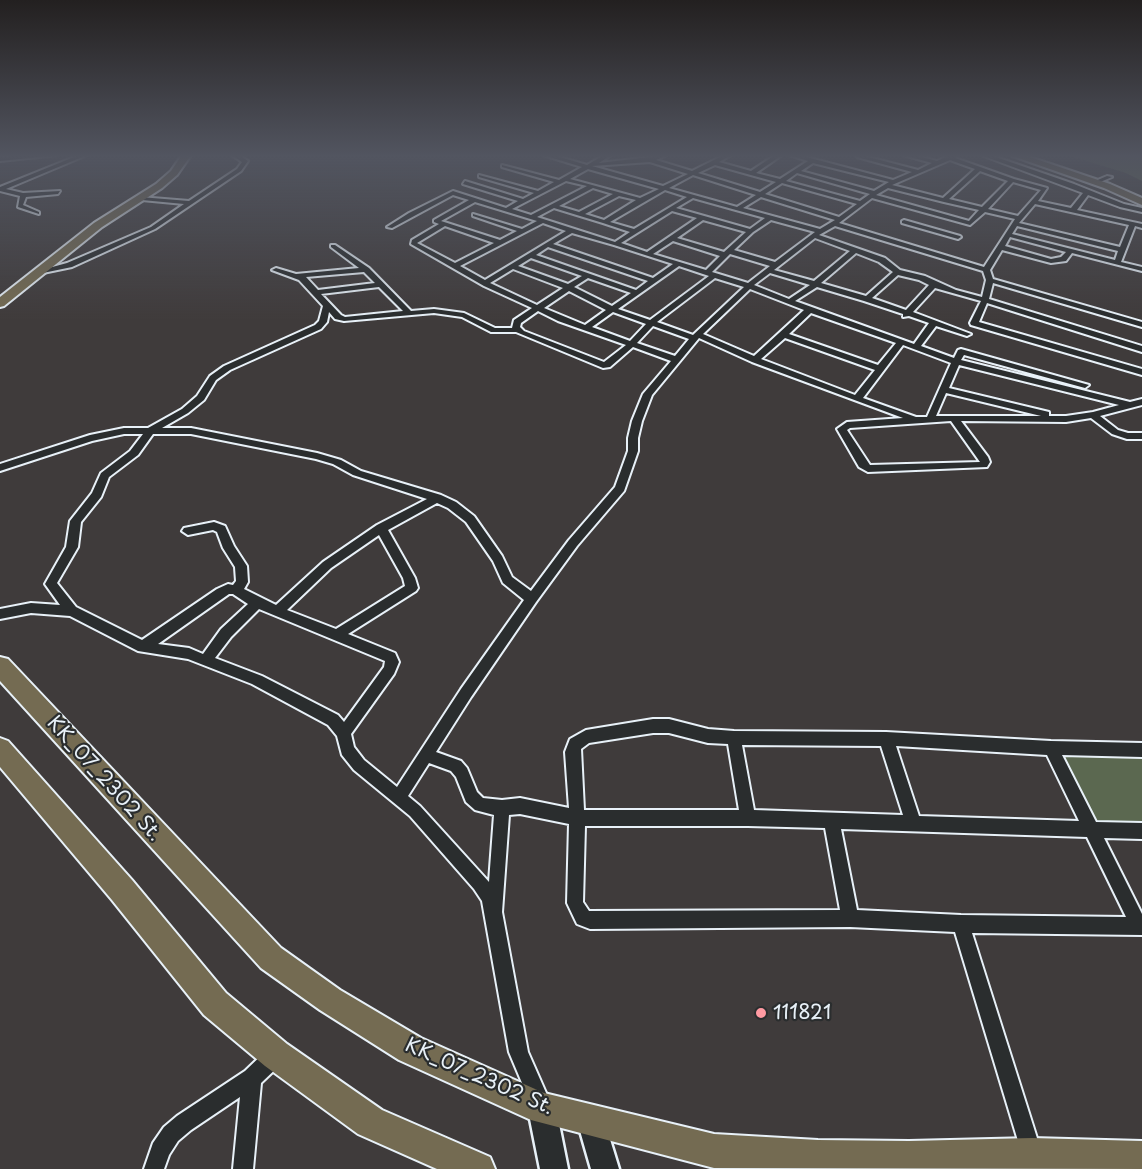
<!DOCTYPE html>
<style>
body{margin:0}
canvas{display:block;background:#3f3b3b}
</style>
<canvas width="1142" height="1169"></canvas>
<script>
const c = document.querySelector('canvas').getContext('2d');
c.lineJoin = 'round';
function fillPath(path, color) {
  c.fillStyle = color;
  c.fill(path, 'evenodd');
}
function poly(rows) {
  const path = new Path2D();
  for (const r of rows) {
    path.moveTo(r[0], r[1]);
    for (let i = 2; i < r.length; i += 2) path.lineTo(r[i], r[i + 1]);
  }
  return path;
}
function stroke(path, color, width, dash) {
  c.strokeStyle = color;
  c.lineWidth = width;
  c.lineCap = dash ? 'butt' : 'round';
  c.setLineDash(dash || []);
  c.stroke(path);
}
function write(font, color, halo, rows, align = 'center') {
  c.font = font + ' "Playpen Sans",sans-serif';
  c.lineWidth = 4.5;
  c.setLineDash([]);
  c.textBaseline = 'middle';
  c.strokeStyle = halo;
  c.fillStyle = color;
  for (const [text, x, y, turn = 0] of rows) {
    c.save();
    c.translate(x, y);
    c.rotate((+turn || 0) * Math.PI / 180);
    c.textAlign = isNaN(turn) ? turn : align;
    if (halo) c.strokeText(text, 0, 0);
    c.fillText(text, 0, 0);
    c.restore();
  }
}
fillPath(poly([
 [1067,155,1142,155,1142,181,1126,173],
 [1051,748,1136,750,1142,759,1142,831,1090,829]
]), '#5b6850');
const street = poly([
 [26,155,58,155,0,161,0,157,26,155],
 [79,155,87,155,6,189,23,193,60,191,58,194,26,197,23,205,39,212,39,214,18,207,20,196,0,191,0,187,79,155],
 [232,155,239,155,248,161,241,171,155,229,72,267,38,274,34,272,67,263,151,227,184,204,142,200,140,197,189,201,237,169,242,162,232,155],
 [543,155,553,155,587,165,604,155,611,155,599,163,667,155,656,160,692,171,724,155,731,155,719,162,751,171,775,155,782,155,756,173,780,179,808,161,789,155,799,155,893,180,912,172,857,157,861,155,918,170,932,163,903,155,914,155,937,161,950,155,958,155,955,158,1014,179,1047,188,1038,201,1071,208,1083,193,981,155,990,155,1074,184,1124,204,1142,208,1142,212,1120,207,1088,195,1077,210,1142,224,1142,228,1135,226,1121,262,1142,267,1142,271,1072,253,1066,261,1051,263,1002,250,990,270,993,279,1142,322,1142,327,993,283,989,299,1142,346,1142,352,987,303,979,322,1142,369,1142,375,971,325,970,323,981,301,935,288,913,312,971,334,967,336,936,326,921,346,954,358,958,350,961,349,1089,385,1085,388,964,355,961,360,1130,402,1142,399,1142,405,1100,416,1118,430,1128,433,1142,433,1142,439,1127,439,1112,434,1091,418,1066,422,961,421,988,457,990,462,987,467,868,472,859,467,837,429,847,422,903,418,752,362,699,338,652,395,642,421,638,438,638,451,624,491,577,546,536,602,471,697,436,752,461,761,467,768,477,792,483,798,502,800,520,798,569,808,565,752,570,739,586,730,653,719,669,719,708,729,734,731,886,732,1051,741,1142,743,1142,757,1062,755,1096,822,1142,823,1142,839,1104,838,1142,914,1142,935,972,933,1042,1154,1039,1161,1032,1164,1025,1161,1022,1154,955,932,850,927,590,929,577,924,567,903,569,824,520,814,509,815,502,912,528,1052,550,1102,547,1109,540,1112,533,1109,509,1052,482,901,474,889,410,816,354,770,342,755,337,736,328,725,252,684,188,659,138,651,70,616,31,613,0,619,0,609,31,603,60,605,45,584,66,547,70,521,92,493,101,473,130,451,143,434,124,434,92,441,0,471,0,464,90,435,124,428,148,428,182,409,197,396,210,376,224,366,315,325,319,321,323,306,299,280,272,270,276,268,296,274,359,268,331,247,331,245,335,245,369,268,411,311,434,309,464,313,495,328,512,328,514,320,532,308,484,286,411,244,412,240,439,224,434,222,434,220,469,200,453,195,392,228,387,227,409,213,453,191,506,208,518,201,463,184,465,181,523,199,534,193,479,177,479,175,538,191,554,182,502,167,502,165,559,180,582,167,543,155],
 [950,160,975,169,943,198,892,185,950,160],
 [650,162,688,174,663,186,592,166,650,162],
 [813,163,889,182,874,191,801,171,813,163],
 [715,165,776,182,760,192,698,173,715,165],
 [588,169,659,189,640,198,570,179,588,169],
 [980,171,1008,181,982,207,949,199,980,171],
 [797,173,870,194,860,201,786,181,797,173],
 [693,175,756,195,737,207,669,188,693,175],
 [566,181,587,186,531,215,512,209,566,181],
 [1013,182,1041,190,1018,216,988,209,1013,182],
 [782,183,857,204,839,217,765,194,782,183],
 [593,188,613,194,579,212,559,206,593,188],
 [888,188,944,202,979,210,969,221,876,195,888,188],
 [665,190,687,197,634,229,610,222,665,190],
 [619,196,636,200,604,220,585,214,619,196],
 [761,197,835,220,820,229,743,208,761,197],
 [693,198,736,210,765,218,750,229,676,208,693,198],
 [872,198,970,225,985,212,1015,219,984,267,839,223,872,198],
 [475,202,537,221,522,229,473,214,473,216,517,231,500,240,441,221,475,202],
 [1035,204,1129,225,1120,247,1019,223,1035,204],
 [554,208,603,223,630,232,615,242,537,217,554,208],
 [672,211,697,218,647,252,621,243,672,211],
 [703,220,746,232,724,252,677,238,703,220],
 [771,220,815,232,775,262,734,250,753,232,771,220],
 [543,223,566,231,485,280,460,266,543,223],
 [445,226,494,243,455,263,417,243,445,226],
 [835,226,983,271,986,280,982,297,956,290,925,276,900,270,885,258,819,235,835,226],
 [1017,226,1118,251,1115,260,1012,234,1017,226],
 [572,233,614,245,673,264,653,278,553,244,572,233],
 [1010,237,1066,252,1061,257,1051,259,1005,246,1010,237],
 [815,238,850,251,814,281,774,270,815,238],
 [673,241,720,256,706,270,653,254,673,241],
 [548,247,648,281,636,290,536,255,548,247],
 [856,253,879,262,893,272,866,296,821,283,856,253],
 [730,254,770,266,748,283,712,272,730,254],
 [531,258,582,276,568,284,518,266,531,258],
 [679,266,709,276,650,320,618,309,679,266],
 [513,269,563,288,537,305,490,283,513,269],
 [364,272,375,283,318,290,306,277,364,272],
 [770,273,810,285,789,299,754,285,770,273],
 [898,275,919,280,929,285,906,310,872,298,898,275],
 [588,278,631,293,612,306,574,287,588,278],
 [715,278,744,287,693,335,657,322,715,278],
 [379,287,403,311,345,317,341,315,321,294,379,287],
 [817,287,864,301,903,314,903,317,909,316,929,323,914,344,795,301,817,287],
 [750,289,804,310,754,356,703,334,750,289],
 [569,291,606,310,585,325,544,308,569,291],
 [538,311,558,321,626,345,604,362,524,331,520,327,521,323,538,311],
 [329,312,335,319,344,321,434,313,462,317,491,332,516,332,603,368,610,367,633,347,671,361,643,394,632,421,628,438,628,451,615,487,569,540,531,591,512,577,502,556,474,516,456,502,441,495,361,471,341,460,317,453,191,428,162,428,188,413,204,400,216,380,230,370,321,329,327,322,329,312],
 [613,312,646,324,630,341,592,327,613,312],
 [811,313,896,343,878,365,789,334,811,313],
 [653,326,689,339,675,356,637,343,653,326],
 [785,338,875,370,855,395,761,359,785,338],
 [903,345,951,363,927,417,916,417,863,398,903,345],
 [959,365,1119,405,1093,412,1066,416,1049,416,1049,412,949,388,959,365],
 [946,393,1041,416,936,416,946,393],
 [951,421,980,462,870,465,847,430,850,428,951,421],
 [153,434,191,434,316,459,333,464,353,475,427,499,377,525,323,562,276,605,244,589,248,582,247,566,234,546,225,526,214,522,184,528,182,531,188,535,213,530,217,532,223,548,235,567,236,581,233,585,228,584,217,589,142,640,76,607,57,583,78,547,81,522,101,497,109,477,138,455,153,434],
 [437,503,448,508,466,522,493,561,503,583,524,600,461,689,397,787,364,760,354,747,351,734,394,674,399,662,395,653,348,634,416,591,418,588,415,578,388,530,437,503],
 [379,535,403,578,405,586,336,629,287,610,331,568,379,535],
 [229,594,233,594,248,604,221,629,203,654,189,648,158,644,229,594],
 [259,609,385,661,384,667,344,722,338,715,262,676,215,658,231,637,259,609],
 [653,733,669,733,708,743,728,744,739,810,584,810,581,749,589,743,653,733],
 [742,745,881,746,903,815,754,810,742,745],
 [896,746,1047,755,1079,821,919,816,896,746],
 [429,763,451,771,456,777,466,802,475,810,494,815,489,882,420,806,408,796,429,763],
 [585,826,748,826,825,828,840,910,589,911,583,902,585,826],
 [841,829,1087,837,1126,917,961,915,857,910,841,829],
 [1107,176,1112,177,1098,183,1093,182,1107,176],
 [904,220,960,236,961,237,958,239,902,223,902,221,904,220],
 [275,1046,282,1049,285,1056,282,1063,261,1083,253,1169,233,1169,240,1097,191,1130,178,1141,169,1155,164,1169,144,1169,153,1143,164,1127,177,1116,245,1071,268,1049,275,1046]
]);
const secondary = poly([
 [542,1095,552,1099,556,1109,568,1169,540,1169,528,1109,532,1099,542,1095],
 [591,1106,601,1110,619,1169,591,1169,577,1120,581,1110,591,1106]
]);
const primary = poly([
 [182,155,191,155,177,175,162,188,102,227,4,306,0,307,0,297,94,223,156,184,171,171,182,155],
 [1010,155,1024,155,1110,184,1142,198,1142,205,1104,188,1010,155],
 [0,657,8,659,281,948,340,990,421,1038,544,1093,714,1134,818,1140,909,1141,1032,1138,1142,1141,1142,1169,714,1168,531,1120,399,1060,320,1010,261,968,0,681,0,657],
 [0,738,8,741,132,880,226,993,287,1044,382,1110,490,1157,495,1169,437,1169,358,1134,265,1066,204,1015,112,900,0,767,0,738]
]);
stroke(street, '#e8f1f8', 4);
stroke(secondary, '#e8f1f8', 5);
stroke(primary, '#e8f1f8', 4);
fillPath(street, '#2a2d2e');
fillPath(secondary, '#2a2d2e');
fillPath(primary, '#746b52');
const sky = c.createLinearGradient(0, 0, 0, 319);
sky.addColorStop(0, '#232020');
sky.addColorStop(0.49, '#525560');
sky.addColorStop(1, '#52556000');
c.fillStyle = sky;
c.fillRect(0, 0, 1142, 319);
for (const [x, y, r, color] of [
 [761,1013,6,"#ff9aa2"]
]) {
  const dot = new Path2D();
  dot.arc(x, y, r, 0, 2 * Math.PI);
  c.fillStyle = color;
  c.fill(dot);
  stroke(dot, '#2a2d2e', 2);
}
write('20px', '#e8f1f8', '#2a2d2e', [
 ["KK_07_2302 St.",104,779,48],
 ["KK_07_2302 St.",479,1077,24]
]);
write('20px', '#e8f1f8', '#2a2d2e', [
 ["111821",773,1013]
], 'left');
</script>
